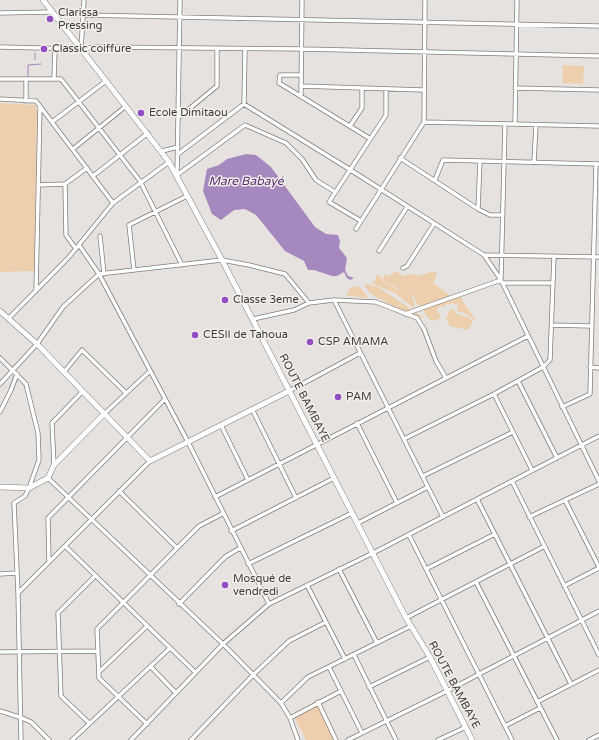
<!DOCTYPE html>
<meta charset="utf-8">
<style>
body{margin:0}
canvas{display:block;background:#e6e2df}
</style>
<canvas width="599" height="740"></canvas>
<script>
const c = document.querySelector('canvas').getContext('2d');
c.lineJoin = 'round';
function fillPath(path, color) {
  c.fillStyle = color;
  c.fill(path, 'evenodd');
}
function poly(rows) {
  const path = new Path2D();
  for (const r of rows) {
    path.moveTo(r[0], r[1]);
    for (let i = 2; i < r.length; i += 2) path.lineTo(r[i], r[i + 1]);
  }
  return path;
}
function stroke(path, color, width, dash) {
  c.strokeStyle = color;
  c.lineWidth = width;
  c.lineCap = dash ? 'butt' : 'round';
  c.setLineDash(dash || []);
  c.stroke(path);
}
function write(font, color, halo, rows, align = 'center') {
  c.font = font + ' "Varela Round",sans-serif';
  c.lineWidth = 3;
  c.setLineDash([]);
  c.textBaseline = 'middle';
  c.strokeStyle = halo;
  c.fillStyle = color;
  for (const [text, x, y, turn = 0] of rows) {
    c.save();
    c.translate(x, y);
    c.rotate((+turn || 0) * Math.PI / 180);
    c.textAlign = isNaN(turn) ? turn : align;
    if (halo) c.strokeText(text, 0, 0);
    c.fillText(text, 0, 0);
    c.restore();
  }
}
fillPath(poly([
 [563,65,584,66,583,84,562,83],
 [0,103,35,105,37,112,34,271,0,272],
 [396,271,403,276,412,274,418,276,434,271,437,274,433,283,451,296,459,294,467,308,475,318,474,320,465,313,457,311,458,306,453,303,446,304,444,307,440,306,437,309,441,317,435,321,431,320,426,316,422,306,417,305,413,294,412,294,415,309,395,293,371,283,376,280,376,275,380,276,383,280,382,282,400,291,397,288,383,282,384,275,388,276],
 [365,284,378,287,423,317,420,318,408,314,371,294,365,287],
 [359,286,368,297,366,298,346,295,350,288],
 [453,309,457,314,470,318,473,322,468,330,450,326,446,319,450,310],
 [317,706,334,740,306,740,294,717]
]), '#edcfad');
fillPath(poly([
 [246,154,256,155,271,167,315,227,326,234,338,235,340,241,339,248,347,258,345,270,348,276,354,278,350,280,347,278,344,272,337,276,332,276,314,270,308,270,304,261,285,251,256,215,245,209,234,210,221,220,212,214,203,191,207,169,219,165,227,159]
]), '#a588be');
stroke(poly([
 [35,60,35,53],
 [28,77,28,65,41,64]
]), '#a588be', 1);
const street = poly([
 [84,0,81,49,97,47,303,49,599,56],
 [0,13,52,12],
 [84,15,599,26],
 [0,47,81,49],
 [301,75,280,75,279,83,369,138],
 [0,79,61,79,140,181,182,265],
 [26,79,26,101],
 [54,79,55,49],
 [301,86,423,90],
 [515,88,599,90],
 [301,97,302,0],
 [0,99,36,101,113,203],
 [244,104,245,49],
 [178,118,217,86,217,48],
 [52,122,106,81],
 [424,122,599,126],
 [515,124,517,0],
 [350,126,362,108,362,88],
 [73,149,126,106],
 [162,151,178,147],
 [178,154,244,104,349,169,484,255,599,257],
 [400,158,478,209,490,215,502,215],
 [534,162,536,125],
 [177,175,245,125,286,143,302,159,316,180,335,192],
 [177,175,180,0],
 [93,176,148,133],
 [435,180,443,160,599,164],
 [65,184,66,235,76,249],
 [38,185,65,184,87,168],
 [478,209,480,161],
 [361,221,329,202,386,115,386,89],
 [356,229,424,122,425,0],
 [100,236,104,274],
 [79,245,99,274,188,442,269,604],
 [379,251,407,207],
 [484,255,501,280,599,481],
 [403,268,407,266,434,224],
 [134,270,129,225,187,196],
 [502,283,553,283],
 [36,291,40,106],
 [334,300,443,517],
 [405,314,501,280,505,124],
 [8,319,69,257,113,203,169,162],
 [253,319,294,310,309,303,334,300,376,302,417,318,424,329,436,361,446,378],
 [552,325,591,326],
 [0,358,26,384,38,433,39,460,29,488,25,496,14,503,18,593,21,740],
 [590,367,599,368],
 [64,372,82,350,126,393],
 [518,381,557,458],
 [0,384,37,344,63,307,99,274,222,260,249,265,285,274,309,303],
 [289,391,360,353],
 [494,394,532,470],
 [562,407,590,394,596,164],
 [252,409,296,498],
 [0,412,11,390,17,374],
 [104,414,150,371],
 [357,423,397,503],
 [221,425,248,480],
 [404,439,494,394,543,367,550,360,554,256],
 [54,465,52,423,83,391],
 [423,476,513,432],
 [48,478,223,644,281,703,290,718,298,740],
 [512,481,599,655],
 [119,491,177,548],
 [215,497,528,336],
 [477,499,571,684],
 [565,500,599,567],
 [529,517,599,484],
 [358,523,428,487],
 [231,531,334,478],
 [409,535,512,740],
 [65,546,195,672],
 [49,562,48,518,165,399],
 [248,564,352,513],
 [339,569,377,643],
 [426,569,495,534],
 [0,574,17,573],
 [476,582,557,740],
 [307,585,345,659],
 [564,586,599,568],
 [18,593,150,461],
 [179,604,225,557,240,548],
 [406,618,543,547],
 [0,652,98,651],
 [354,655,396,740],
 [151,667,176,693],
 [329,667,362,733],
 [99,672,147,626],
 [369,687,430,657],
 [318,702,336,740],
 [537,702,599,670],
 [281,703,308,677,411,626],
 [0,711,22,718,31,722,49,740],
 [290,718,341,691],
 [89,723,61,696,58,613,95,576],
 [147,724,99,678,97,629,199,526,222,514],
 [505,726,540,708],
 [72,740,170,648],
 [131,740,223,644,269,604,373,553,599,436],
 [191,740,253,675,289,641,326,622],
 [348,740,447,691,599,611],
 [438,740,466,727],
 [589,740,599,735]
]);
const secondary = poly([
 [43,0,169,162,222,260,406,618,430,657,472,740],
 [0,311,37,344,150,461,289,391],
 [0,487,29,488,48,478,54,465,104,414]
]);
stroke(street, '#817e7b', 5);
stroke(secondary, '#817e7b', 6);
stroke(street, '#fff', 3.5);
stroke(secondary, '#fff', 5);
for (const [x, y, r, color] of [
 [50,19,4,"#914dc2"],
 [44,49,4,"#914dc2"],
 [141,113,4,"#914dc2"],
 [225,300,4,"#914dc2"],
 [195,335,4,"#914dc2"],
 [310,342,4,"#914dc2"],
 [338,397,4,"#914dc2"],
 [225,585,4,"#914dc2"]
]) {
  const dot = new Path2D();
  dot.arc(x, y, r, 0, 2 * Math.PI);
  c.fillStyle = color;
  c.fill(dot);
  stroke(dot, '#f3f0ec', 1.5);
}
write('11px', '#3c3b3a', '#f3f0ec', [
 ["Clarissa",58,13],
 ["Pressing",58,26],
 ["Classic coiffure",52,49],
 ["Ecole Dimitaou",149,113],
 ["Classe 3eme",233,300],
 ["CESII de Tahoua",203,335],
 ["CSP AMAMA",318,342],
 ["PAM",346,397],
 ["Mosqué de",233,579],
 ["vendredi",233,592]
], 'left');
write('11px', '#3c3b3a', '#f3f0ec', [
 ["ROUTE BAMBAYE",304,398,63],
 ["ROUTE BAMBAYE",454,685,62]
]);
write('italic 12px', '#573073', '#f3f0ec', [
 ["Mare Babayé",246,182]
]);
</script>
